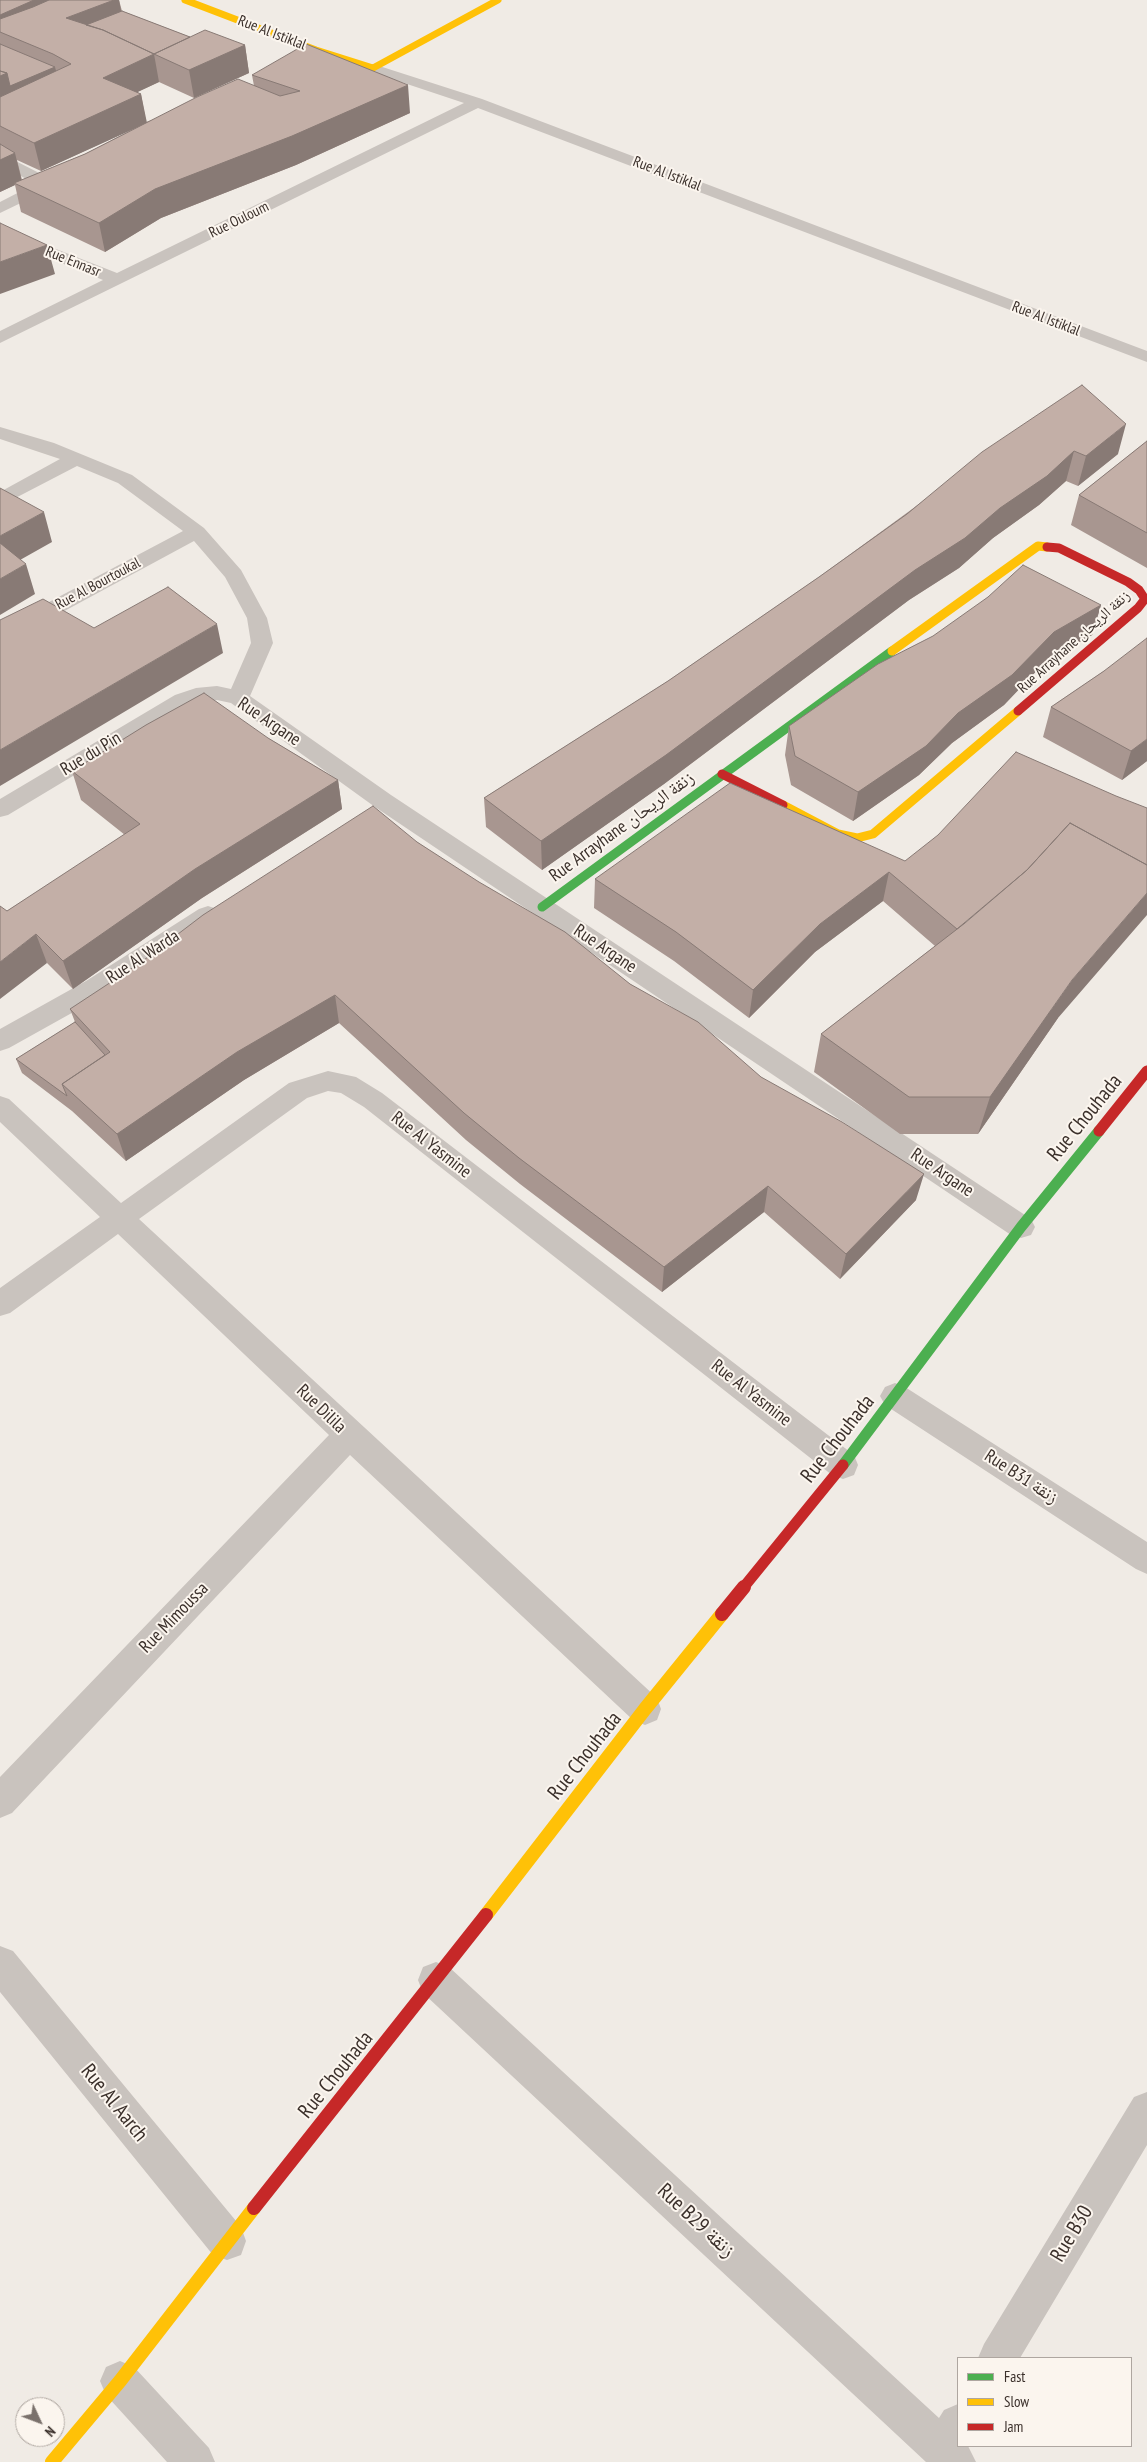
<!DOCTYPE html>
<meta charset="utf-8">
<style>
body{margin:0}
#map{position:relative;width:1147px;height:2462px;overflow:hidden;background:#f0ebe5;font-family:"PT Sans Narrow",sans-serif}
canvas{display:block}
.legend{position:absolute;left:957px;top:2357px;width:175px;height:90px;box-sizing:border-box;background:#fbf5ee;border:1px solid #aea6a0;margin:0;padding:6px 9px;list-style:none;font-size:15px;color:#3b302b}
.legend li{display:flex;align-items:center;gap:10px;height:25px}
.legend b{width:25px;border:1px solid #aea6a0}
.north{position:absolute;left:15px;top:2397px;width:50px;height:50px;box-sizing:border-box;background:#fbf5ee;border:1px solid #aea6a0;border-radius:50%;rotate:133deg;font-size:14px;font-weight:700;line-height:20px;text-align:center;color:#3b302b}
.north::after{content:'';display:block;margin:auto;width:18px;height:22px;background:#7a716c;clip-path:polygon(50% 0,100% 100%,50% 72%,0 100%)}
</style>
<div id="map">
<canvas width="1147" height="2462"></canvas>
<ul class="legend">
<li><b style="height:6px;background:#4caf50"></b>Fast</li>
<li><b style="height:6px;background:#ffc107"></b>Slow</li>
<li><b style="height:6px;background:#c62828"></b>Jam</li>
</ul>
<div class="north">N</div>
</div>
<script>
const c = document.querySelector('canvas').getContext('2d');
c.lineJoin = 'round';
function poly(rows) {
  const path = new Path2D();
  for (const r of rows) {
    path.moveTo(r[0], r[1]);
    for (let i = 2; i < r.length; i += 2) path.lineTo(r[i], r[i + 1]);
  }
  return path;
}
function fillPath(path, color) {
  c.fillStyle = color;
  c.fill(path, 'evenodd');
}
function stroke(path, color, width, dash) {
  c.strokeStyle = color;
  c.lineWidth = width;
  c.lineCap = dash ? 'butt' : 'round';
  c.setLineDash(dash || []);
  c.stroke(path);
}
function write(font, color, halo, rows, align = 'center') {
  c.font = font + ' "PT Sans Narrow","Noto Naskh Arabic",sans-serif';
  c.lineWidth = 4;
  c.setLineDash([]);
  c.textBaseline = 'middle';
  c.strokeStyle = halo;
  c.fillStyle = color;
  for (const [text, x, y, turn = 0] of rows) {
    c.save();
    c.translate(x, y);
    c.rotate((+turn || 0) * Math.PI / 180);
    c.textAlign = isNaN(turn) ? turn : align;
    if (halo) c.strokeText(text, 0, 0);
    c.fillText(text, 0, 0);
    c.restore();
  }
}
fillPath(poly([
 [373,64,482,99,1147,351,1147,362,478,108,0,343,0,331,103,280,0,238,0,227,117,273,464,103,368,71,366,68,368,65,373,64],
 [0,153,49,178,57,179,59,182,54,187,0,213,0,202,35,184,0,164,0,153],
 [0,427,54,443,132,475,204,528,241,570,267,618,273,643,250,696,391,795,1031,1219,1035,1227,1031,1235,1021,1238,1011,1235,375,807,231,703,217,700,191,705,8,815,0,817,0,799,175,695,196,688,217,686,231,689,251,643,247,618,225,577,194,541,7,642,0,644,0,628,183,531,118,483,77,466,0,506,0,492,60,459,0,439,0,427],
 [208,906,217,909,220,915,217,921,104,995,9,1048,0,1051,0,1029,86,981,199,909,208,906],
 [328,1071,356,1077,382,1093,854,1455,858,1465,854,1475,843,1479,832,1475,364,1107,341,1093,328,1091,307,1098,139,1219,657,1698,661,1709,657,1720,645,1725,633,1720,350,1455,12,1813,0,1818,0,1777,329,1435,118,1234,10,1313,0,1316,0,1288,100,1217,0,1122,0,1096,9,1099,121,1203,289,1083,328,1071],
 [895,1383,905,1387,1147,1542,1147,1574,1136,1569,885,1405,880,1396,885,1387,895,1383],
 [0,1946,13,1951,241,2227,246,2241,241,2255,227,2260,213,2255,0,1992,0,1946],
 [436,1962,449,1967,939,2418,944,2410,958,2404,958,2446,968,2446,976,2462,926,2462,423,1993,418,1980,423,1967,436,1962],
 [1147,2092,1147,2145,1020,2358,978,2358,984,2344,1134,2097,1147,2092],
 [120,2361,134,2367,209,2448,215,2462,167,2462,106,2395,100,2381,106,2367,120,2361]
]), '#c9c3be');
stroke(poly([
 [542,907,892,651]
]), '#4caf50', 9);
stroke(poly([
 [843,1465,1021,1227,1099,1131]
]), '#4caf50', 11);
stroke(poly([
 [185,0,316,50,373,68,498,0]
]), '#ffc107', 7);
stroke(poly([
 [892,651,1038,546,1047,547],
 [783,805,838,834,857,838,873,834,1018,711]
]), '#ffc107', 9);
stroke(poly([
 [486,1915,645,1709,722,1614],
 [52,2462,120,2381,254,2208]
]), '#ffc107', 14);
stroke(poly([
 [1018,711,1138,608,1145,599,1139,590,1128,582,1059,548,1047,547],
 [722,774,783,805]
]), '#c62828', 9);
stroke(poly([
 [1099,1131,1147,1071],
 [743,1588,843,1465]
]), '#c62828', 11);
stroke(poly([
 [722,1614,744,1587],
 [254,2208,486,1915]
]), '#c62828', 14);
fillPath(poly([
 [0,0,119,0,122,11,190,37,245,45,249,73,194,98,159,82,137,92,141,94,146,122,254,86,252,75,410,113,296,165,161,218,105,252,21,212,15,185,0,192],
 [139,126,85,154,22,180,17,160,41,171],
 [1082,385,1118,454,1078,486,1066,481,1039,505,993,538,959,568,909,600,664,784,542,870,486,827,484,798,668,681,819,577],
 [1147,441,1147,568,1071,525,1079,495],
 [1101,605,1092,635,1046,661,1004,705,952,743,919,775,853,821,791,785,785,755,789,726],
 [1104,671,1147,761,1122,780,1043,737,1051,707],
 [268,738,338,780,342,809,202,898,73,989,47,963,7,911,125,835,81,800,72,771],
 [417,842,630,984,761,1077,916,1200,840,1279,764,1212,662,1292,520,1184,466,1140,339,1023,244,1080,126,1161,72,1111,22,1073,16,1059,75,1022,70,1009],
 [905,861,1058,1018,978,1134,900,1134,814,1072,821,1034,935,946,883,901,815,952,749,1018,674,961,594,908,595,879]
]), '#a89690');
fillPath(poly([
 [34,0,56,0,0,31,0,15],
 [114,0,119,0,124,26,91,39,66,18],
 [245,45,249,73,194,98,189,70],
 [154,54,159,82,108,106,103,78],
 [55,67,59,82,0,107,0,76,7,73],
 [408,85,410,113,296,165,161,218,105,252,99,223,155,189],
 [141,94,147,123,41,171,34,143],
 [15,153,22,182,14,183,15,185,0,192,0,160],
 [47,245,55,274,0,294,0,262],
 [1126,424,1118,454,1078,486,1086,456],
 [1074,451,1066,481,1039,505,993,538,959,568,909,600,664,784,542,870,541,841,1000,508],
 [44,512,52,542,4,569,0,556,0,536],
 [26,564,35,594,0,615,0,579],
 [1101,605,1092,635,1046,661,1004,705,952,743,919,775,853,821,858,792,1054,632],
 [217,624,223,653,0,786,0,750],
 [1147,739,1147,761,1122,780,1131,751],
 [338,780,342,809,202,898,73,989,63,961,195,869],
 [889,872,883,901,815,952,749,1018,753,990,820,924],
 [1147,893,1147,915,1058,1018,978,1134,990,1097,1072,980],
 [36,934,47,963,0,999,0,962],
 [335,995,339,1023,244,1080,126,1161,117,1134,237,1052],
 [924,1174,916,1200,840,1279,846,1254],
 [768,1186,764,1212,662,1292,664,1267]
]), '#887a75');
const building = poly([
 [0,0,34,0,0,15,0,0],
 [49,0,114,0,66,18,103,30,154,54,205,30,245,45,189,70,154,54,103,78,141,94,34,143,0,126,0,97,71,64,53,54,0,32,0,19,33,7,49,0],
 [122,11,190,37,154,54,103,30,86,25,122,11],
 [0,44,55,67,10,86,7,73,0,71,0,44],
 [306,44,408,85,292,136,155,189,99,223,14,183,85,154,197,97,238,79,280,96,300,91,252,75,306,44],
 [0,71,7,73,0,76,0,71],
 [0,144,15,153,0,160,0,144],
 [0,223,47,245,0,262,0,223],
 [1082,385,1126,424,1086,456,1074,451,1047,476,1000,508,965,538,915,570,666,755,541,841,484,798,668,681,819,577,907,514,982,452,1082,385],
 [1147,441,1147,533,1079,495,1147,441],
 [0,489,0,488,44,512,0,536,0,489],
 [0,543,26,564,0,579,0,543],
 [1023,565,1101,605,1054,632,1012,675,958,713,926,746,858,792,795,756,789,726,878,664,933,636,988,597,1023,565],
 [168,587,217,624,0,750,0,620,43,599,94,628,168,587],
 [1147,638,1147,739,1131,751,1051,707,1104,671,1147,638],
 [204,693,268,738,338,780,195,869,63,961,36,934,0,962,0,906,7,911,140,824,72,771,146,725,204,693],
 [1016,752,1116,796,1147,808,1147,865,1070,823,1027,870,957,929,889,872,820,924,753,990,676,932,595,879,730,783,905,861,938,835,1016,752],
 [373,806,417,842,479,882,565,932,630,984,698,1022,761,1077,842,1122,924,1174,846,1254,768,1186,664,1267,519,1158,464,1113,335,995,237,1052,117,1134,62,1084,110,1052,70,1009,140,963,203,915,373,806],
 [1070,823,1147,865,1147,893,1072,980,990,1097,909,1097,821,1034,965,923,1027,870,1070,823],
 [75,1022,105,1055,62,1084,67,1096,16,1059,75,1022]
]);
fillPath(building, '#c3afa7');
stroke(building, '#887a75', 1);
write('15px', '#3b302b', '#fbf5ee', [
 ["Rue Al Istiklal",272,33,21],
 ["Rue Al Istiklal",667,174,21],
 ["Rue Ouloum",239,220,-26],
 ["Rue Ennasr",73,262,22],
 ["Rue Al Istiklal",1046,319,21],
 ["Rue Al Bourtoukal",98,584,-28],
 ["Rue Arrayhane زنقة الريحان",1074,642,-42]
]);
write('18px', '#3b302b', '#fbf5ee', [
 ["Rue Argane",269,722,34],
 ["Rue du Pin",91,754,-31],
 ["Rue Arrayhane زنقة الريحان",622,827,-36],
 ["Rue Argane",605,949,34],
 ["Rue Al Warda",143,957,-33],
 ["Rue Al Yasmine",431,1145,38],
 ["Rue Argane",942,1173,34],
 ["Rue Al Yasmine",751,1393,38],
 ["Rue Dilila",321,1409,44],
 ["Rue B31 زنقة",1021,1477,33],
 ["Rue Mimoussa",174,1618,-46]
]);
write('21px', '#3b302b', '#fbf5ee', [
 ["Rue Chouhada",1085,1118,-51],
 ["Rue Chouhada",838,1439,-52],
 ["Rue Chouhada",585,1756,-52],
 ["Rue Chouhada",336,2075,-51],
 ["Rue Al Aarch",114,2103,51],
 ["Rue B29 زنقة",696,2221,43],
 ["Rue B30",1072,2234,-59]
]);
</script>
